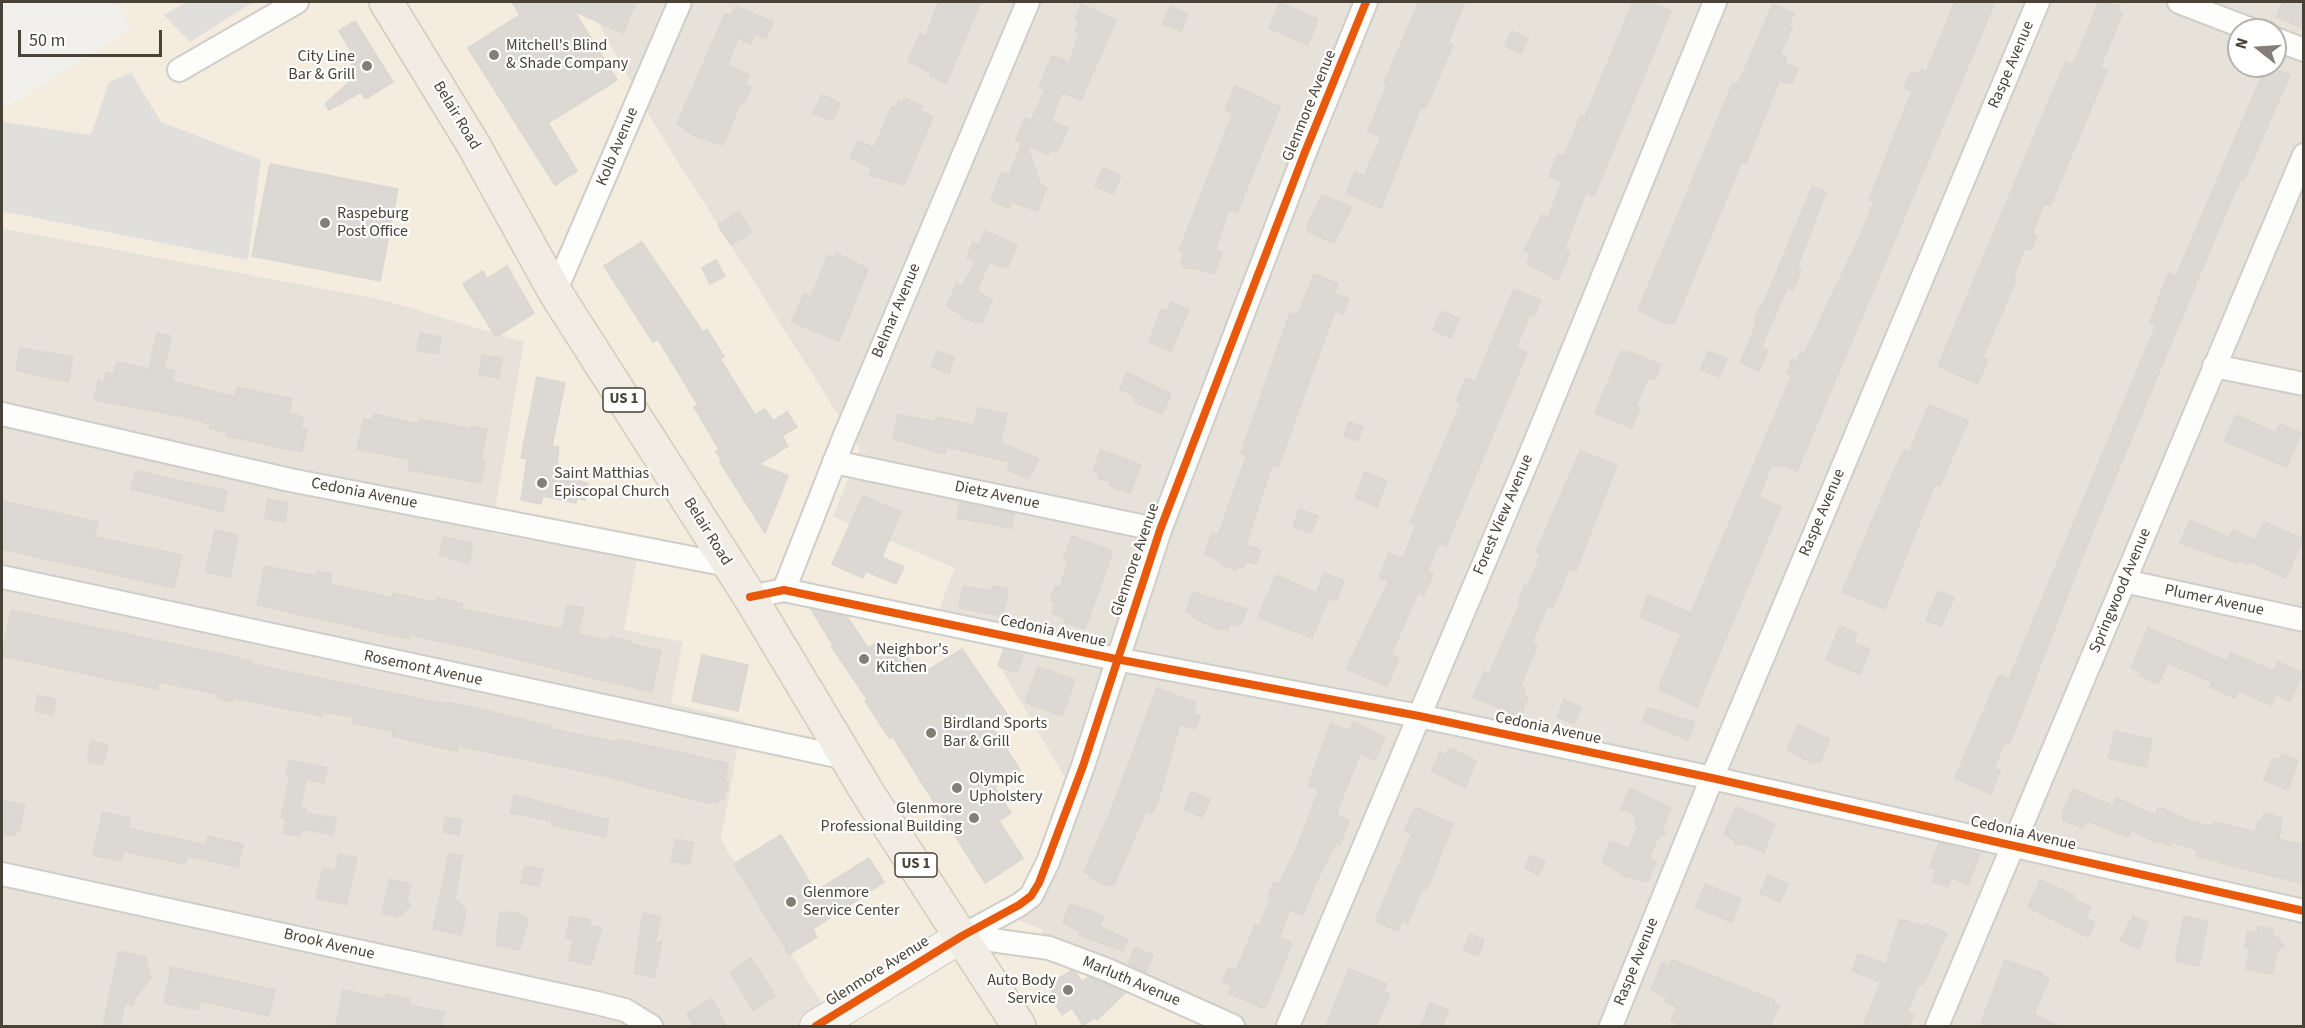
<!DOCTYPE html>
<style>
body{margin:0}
#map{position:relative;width:2305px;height:1028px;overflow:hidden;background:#f2f0ec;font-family:"Source Sans 3",sans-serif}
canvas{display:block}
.frame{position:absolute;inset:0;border:3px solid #494237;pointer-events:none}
.north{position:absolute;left:2227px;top:18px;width:60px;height:60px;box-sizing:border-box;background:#fff;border:2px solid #b6b3af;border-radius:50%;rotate:287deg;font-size:16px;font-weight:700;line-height:24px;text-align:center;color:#494237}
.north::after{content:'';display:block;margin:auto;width:21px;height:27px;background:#847f76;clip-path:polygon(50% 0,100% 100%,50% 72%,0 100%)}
.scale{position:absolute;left:18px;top:30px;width:144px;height:27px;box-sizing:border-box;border:3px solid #494237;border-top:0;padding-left:8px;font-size:18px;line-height:21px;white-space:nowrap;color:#494237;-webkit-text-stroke:4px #fff;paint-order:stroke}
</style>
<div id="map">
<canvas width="2305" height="1028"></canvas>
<div class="frame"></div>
<div class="north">N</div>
<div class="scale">50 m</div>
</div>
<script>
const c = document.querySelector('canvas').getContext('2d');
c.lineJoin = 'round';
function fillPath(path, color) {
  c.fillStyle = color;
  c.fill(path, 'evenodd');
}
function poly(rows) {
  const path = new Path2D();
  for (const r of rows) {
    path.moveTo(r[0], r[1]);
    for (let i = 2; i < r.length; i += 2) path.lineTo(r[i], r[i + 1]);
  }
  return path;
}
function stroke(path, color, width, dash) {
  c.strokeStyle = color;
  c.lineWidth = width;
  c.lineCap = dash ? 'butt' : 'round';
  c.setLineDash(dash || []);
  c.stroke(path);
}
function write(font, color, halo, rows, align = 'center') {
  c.font = font + ' "Source Sans 3",sans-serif';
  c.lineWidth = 4.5;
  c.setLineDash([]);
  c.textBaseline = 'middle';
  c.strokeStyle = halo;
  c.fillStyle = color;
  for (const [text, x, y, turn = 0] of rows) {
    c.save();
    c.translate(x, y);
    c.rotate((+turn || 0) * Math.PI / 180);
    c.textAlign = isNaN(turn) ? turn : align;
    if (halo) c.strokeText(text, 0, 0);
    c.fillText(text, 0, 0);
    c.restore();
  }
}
fillPath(poly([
 [583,2,2303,2,2303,1026,1219,1026,1038,950,1018,920,1042,898,1080,804,997,662,1002,647,938,612,954,568,833,517,828,400,655,126,598,23],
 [2239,30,2275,30,2275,66,2239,66],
 [2,228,384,300,525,342,491,533,637,558,683,642,671,703,743,720,721,840,818,997,839,1026,2,1026]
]), '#e6e2d9');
fillPath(poly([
 [116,2,583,2,598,23,655,126,860,449,833,517,954,569,938,611,1010,629,998,663,1080,804,1042,898,1018,920,1043,930,1038,950,1216,1026,839,1026,818,997,721,840,743,720,671,703,683,642,624,630,637,558,491,533,524,342,384,300,2,228,2,110,132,28]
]), '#f4ecdf');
fillPath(poly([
 [186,2,251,2,252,3,190,42,164,15],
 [131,73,161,122,261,160,248,260,2,211,2,122,91,135,109,82]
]), '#e1dfdc');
const building = poly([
 [512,2,636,2,623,33,574,11,617,80,548,123,577,171,555,185,468,48,520,15,512,2],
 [939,2,981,2,946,83,930,76,931,73,908,61,920,34,925,37,939,2],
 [1419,2,1465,2,1448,42,1453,45,1425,109,1421,107,1381,208,1346,193,1355,172,1364,176,1381,137,1368,131,1387,85,1384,83,1419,2],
 [1633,2,1648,2,1671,11,1594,196,1586,192,1564,250,1570,252,1558,280,1527,263,1531,254,1524,251,1542,215,1548,217,1562,182,1549,176,1558,154,1564,157,1581,115,1585,117,1633,2],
 [1955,2,1995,2,1797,471,1779,464,1778,467,1772,464,1759,497,1781,507,1697,707,1658,689,1681,634,1640,617,1648,595,1691,613,1792,375,1787,373,1792,359,1797,361,1801,352,1804,354,1861,234,1874,202,1869,200,1912,91,1904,88,1911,71,1919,74,1921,70,1926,72,1955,2],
 [2099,2,2120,6,2118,12,2122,14,2100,68,2107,71,2050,206,2044,203,2032,234,2037,236,2031,250,2025,248,2013,278,2016,280,1983,357,1988,359,1978,384,1938,366,2051,96,2066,62,2073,65,2076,58,2099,2],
 [2283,2,2304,2,2304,28,2276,17,2283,2],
 [1280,3,1318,19,1308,45,1269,28,1280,3],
 [1081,4,1116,20,1081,100,1062,92,1051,121,1068,128,1057,152,1051,150,1048,154,1027,145,1040,184,1047,188,1037,211,1012,202,1009,208,991,200,1002,172,1009,175,1022,143,1016,140,1025,118,1031,121,1045,90,1039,87,1052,56,1070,62,1079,33,1075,32,1079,21,1075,19,1081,4],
 [1773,4,1794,14,1788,26,1792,28,1780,54,1787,57,1784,63,1798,68,1792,84,1779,81,1746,163,1742,161,1674,324,1668,322,1667,324,1638,310,1733,83,1738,84,1773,4],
 [736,6,773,22,766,39,755,34,751,44,738,38,727,65,749,75,745,85,751,87,745,102,741,101,723,145,697,137,677,124,725,14,731,16,736,6],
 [1170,6,1188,14,1181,31,1163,24,1170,6],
 [355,21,393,82,365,99,361,92,329,110,325,104,357,75,351,63,356,59,339,31,355,21],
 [1512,31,1528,38,1521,54,1505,46,1512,31],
 [2266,66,2290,75,2244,180,2241,179,2223,219,2087,545,2018,723,2009,743,2005,741,1994,769,2000,771,1991,794,1955,778,1999,675,2009,679,2156,325,2150,323,2162,289,2169,273,2176,276,2266,66],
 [1235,86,1280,107,1237,213,1229,209,1215,250,1222,253,1214,274,1194,268,1185,268,1181,263,1185,254,1179,251,1233,113,1225,110,1235,86],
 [822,95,840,103,833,121,813,113,822,95],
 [904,98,922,106,920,110,933,117,904,185,869,175,872,168,850,158,858,141,874,148,892,106,896,107,898,101,903,103,904,98],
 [270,164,398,189,380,281,252,256,270,164],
 [1103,168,1121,176,1113,194,1095,186,1103,168],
 [1812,187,1826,192,1797,268,1801,270,1793,290,1787,287,1762,346,1749,341,1757,322,1754,321,1761,304,1763,305,1812,187],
 [1322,195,1352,207,1334,243,1307,231,1309,227,1307,226,1322,195],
 [739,212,751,232,731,245,718,225,739,212],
 [985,231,1017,245,1008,267,1003,265,1002,268,989,262,977,291,992,300,982,323,977,320,976,323,961,317,962,315,947,306,956,284,962,286,976,261,967,258,973,242,979,245,985,231],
 [642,242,703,332,707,329,724,357,720,359,755,415,765,409,773,421,787,412,797,427,782,436,788,446,759,464,788,476,765,533,720,462,722,461,716,451,719,449,694,407,698,405,658,339,653,342,604,266,642,242],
 [836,253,868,269,839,341,792,322,804,294,811,297,828,255,834,258,836,253],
 [716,260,725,276,710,284,702,268,716,260],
 [507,266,534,313,496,337,463,284,483,271,487,279,507,266],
 [1314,274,1338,284,1334,294,1349,299,1343,314,1335,311,1278,467,1272,465,1246,545,1261,550,1256,564,1246,561,1243,568,1238,566,1236,570,1220,564,1221,562,1205,553,1212,533,1218,535,1247,455,1241,453,1290,313,1298,315,1314,274],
 [1514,289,1541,300,1534,316,1530,314,1516,348,1527,353,1446,546,1439,543,1427,572,1433,574,1424,595,1418,592,1391,655,1399,658,1387,686,1346,669,1389,581,1379,577,1389,553,1403,559,1416,525,1410,523,1461,403,1456,401,1466,378,1475,382,1514,289],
 [1171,302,1189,310,1171,351,1149,342,1161,309,1167,311,1171,302],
 [1442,311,1459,319,1451,338,1433,330,1442,311],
 [157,333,171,336,164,368,175,371,172,381,235,397,237,387,292,399,289,413,303,417,301,429,307,430,302,452,226,436,227,432,209,428,210,424,186,417,94,400,98,381,104,382,106,372,114,374,117,362,149,369,157,333],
 [420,333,441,337,438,354,417,350,420,333],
 [1749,342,1768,351,1759,371,1740,362,1749,342],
 [20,348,73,357,68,382,16,370,20,348],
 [937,351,954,357,949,373,931,367,937,351],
 [1621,351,1627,353,1628,351,1661,365,1654,380,1648,378,1636,405,1640,407,1632,428,1595,413,1621,351],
 [1708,351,1727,359,1719,377,1701,369,1708,351],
 [482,355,502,358,499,378,479,375,482,355],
 [1127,372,1171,394,1162,414,1135,402,1133,395,1120,389,1127,372],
 [537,377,565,383,552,446,559,447,556,473,582,478,581,482,588,483,585,500,577,498,576,503,543,496,541,504,521,500,527,459,521,458,537,377],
 [1929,405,1968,421,1940,486,1935,484,1885,609,1842,592,1888,484,1904,450,1909,452,1929,405],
 [978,408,1007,414,1000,443,1039,459,1028,479,1008,470,1011,462,946,447,945,454,893,439,898,414,935,422,936,417,974,425,978,408],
 [374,414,418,424,419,419,471,429,471,426,487,429,481,459,485,460,481,483,409,470,409,459,357,449,364,419,372,420,374,414],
 [2236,415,2276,433,2280,424,2301,433,2287,467,2224,441,2236,415],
 [1349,422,1363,427,1358,441,1344,436,1349,422],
 [1101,450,1141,465,1130,493,1110,486,1111,482,1098,478,1100,474,1093,471,1101,450],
 [1580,451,1617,465,1576,571,1569,569,1553,607,1548,605,1532,642,1537,646,1520,687,1525,689,1523,694,1528,697,1521,715,1515,715,1473,697,1484,672,1489,674,1521,601,1519,600,1525,584,1528,586,1541,554,1536,552,1580,451],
 [136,471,227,491,223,512,131,489,136,471],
 [1365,472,1387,481,1377,507,1355,497,1365,472],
 [863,496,901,512,882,557,904,567,896,584,866,571,863,578,832,564,863,496],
 [268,499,288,503,285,522,265,518,268,499],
 [2,501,98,522,95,537,182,555,174,588,2,549,2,501],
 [960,502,1014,513,1012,528,957,518,960,502],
 [1299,509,1318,516,1311,533,1293,527,1299,509],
 [2190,520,2229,538,2233,530,2255,540,2264,522,2303,539,2286,578,2249,561,2248,564,2239,560,2237,563,2180,543,2190,520],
 [215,530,238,535,230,577,206,572,215,530],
 [1072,536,1113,551,1085,629,1064,622,1065,618,1052,613,1055,602,1050,601,1055,586,1060,588,1068,560,1064,558,1072,536],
 [443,537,473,543,469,563,439,555,443,537],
 [265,566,316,576,317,571,332,574,330,584,392,598,393,593,436,603,437,598,463,604,462,609,562,629,567,605,584,608,578,634,609,641,610,637,630,641,629,643,661,651,652,692,471,648,410,635,409,639,257,605,265,566],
 [1324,573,1344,581,1336,601,1329,598,1312,638,1258,617,1276,575,1316,593,1324,573],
 [963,586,992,591,993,586,1008,589,1003,616,959,608,963,586],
 [1938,591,1954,598,1941,626,1926,620,1938,591],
 [1193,592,1247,609,1240,626,1230,623,1228,630,1221,627,1220,630,1192,617,1193,614,1186,612,1193,592],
 [811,609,847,617,868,648,876,643,884,654,899,644,917,671,924,666,927,671,962,649,1008,716,992,727,1020,770,994,787,1011,813,999,821,1023,858,985,883,893,737,890,739,865,701,867,699,831,646,833,645,811,609],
 [11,610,222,654,253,662,252,664,445,704,445,702,468,706,553,727,552,729,617,742,618,739,728,763,725,781,728,782,724,799,719,798,718,802,709,803,694,800,609,777,532,761,458,746,457,751,437,747,392,736,393,731,352,723,353,717,322,712,322,716,233,698,232,702,218,698,218,694,159,682,157,689,2,656,11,610],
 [1840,626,1857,633,1853,643,1870,649,1860,674,1826,660,1840,626],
 [2148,628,2227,661,2231,653,2274,671,2278,662,2303,673,2290,701,2276,694,2271,705,2239,691,2235,698,2210,687,2212,682,2168,663,2158,684,2139,675,2141,672,2131,668,2148,628],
 [1004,649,1023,656,1017,673,998,666,1004,649],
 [702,655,748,665,738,711,692,701,702,655],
 [1038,667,1075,680,1062,716,1025,702,1038,667],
 [1157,688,1196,703,1193,713,1200,716,1195,729,1180,724,1157,804,1151,813,1146,811,1117,878,1113,886,1109,886,1089,877,1090,874,1084,872,1110,813,1157,688],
 [38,695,56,699,53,715,35,711,38,695],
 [1564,700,1581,708,1574,724,1557,717,1564,700],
 [1648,708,1695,722,1688,740,1642,721,1648,708],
 [1353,722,1385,737,1375,760,1360,754,1336,814,1349,821,1340,845,1336,843,1316,882,1303,915,1290,910,1279,937,1292,944,1265,1009,1229,993,1232,986,1222,982,1228,968,1236,971,1255,925,1259,927,1271,899,1268,897,1274,882,1279,884,1297,847,1319,790,1308,785,1331,723,1350,731,1353,722],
 [1798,725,1830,739,1820,762,1816,760,1814,764,1787,749,1798,725],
 [2115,731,2152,739,2146,767,2108,758,2115,731],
 [91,741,108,745,103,765,87,761,91,741],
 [1450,748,1476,761,1465,788,1432,771,1440,752,1447,755,1450,748],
 [2282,754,2298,761,2288,790,2264,780,2273,758,2280,760,2282,754],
 [289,760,327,768,324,783,306,779,300,808,306,809,305,813,336,818,333,835,302,829,300,836,283,833,286,819,281,817,290,776,286,775,289,760],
 [1630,788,1671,808,1662,829,1666,834,1658,837,1649,858,1656,862,1647,882,1625,876,1602,862,1610,841,1629,848,1637,828,1634,814,1621,809,1630,788],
 [2073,789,2113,806,2116,798,2155,815,2159,807,2187,820,2213,827,2214,822,2255,832,2258,821,2262,822,2264,813,2282,818,2279,839,2304,845,2304,884,2196,856,2197,850,2172,842,2170,846,2159,841,2158,843,2131,830,2128,837,2088,821,2082,828,2063,820,2063,812,2073,789],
 [1191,792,1210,799,1203,817,1184,810,1191,792],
 [514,795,609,820,605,837,551,825,552,821,510,813,514,795],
 [2,800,25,805,19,831,16,831,15,836,2,833,2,800],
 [1415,807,1453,824,1427,889,1423,887,1408,923,1402,920,1398,931,1375,921,1412,834,1405,831,1415,807],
 [1736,807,1775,824,1764,852,1744,844,1735,845,1733,839,1724,835,1736,807],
 [103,812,130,818,128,828,206,845,208,836,243,844,238,867,187,856,185,864,123,851,121,861,93,855,103,812],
 [446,817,462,820,459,835,443,832,446,817],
 [781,835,814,889,818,890,869,858,884,882,813,929,817,937,789,954,734,864,781,835],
 [676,839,694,843,689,865,671,861,676,839],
 [1939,843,1980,854,1968,885,1952,878,1948,887,1932,881,1936,870,1929,868,1939,843],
 [339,854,357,858,346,905,316,898,323,868,335,871,339,854],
 [449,854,462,856,455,899,464,907,466,915,461,935,433,929,449,854],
 [1530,855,1545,861,1539,875,1525,868,1530,855],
 [525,866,543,869,539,886,521,883,525,866],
 [1768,875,1788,884,1780,902,1760,893,1768,875],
 [390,879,411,884,407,898,410,906,398,917,382,913,390,879],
 [2040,880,2074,895,2072,899,2091,907,2086,919,2095,922,2088,937,2028,907,2040,880],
 [1705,884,1741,899,1732,922,1696,907,1705,884],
 [1070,904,1104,916,1099,926,1128,940,1123,951,1079,935,1080,932,1063,922,1070,904],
 [500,912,516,913,526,917,528,922,519,950,496,945,500,912],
 [643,913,661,917,655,944,662,941,654,978,634,973,643,913],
 [570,916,590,920,589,925,602,928,591,965,569,960,573,939,566,938,570,916],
 [2133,916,2148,923,2139,949,2120,940,2133,916],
 [2184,916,2208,921,2199,966,2175,961,2184,916],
 [1900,919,1925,927,1926,924,1947,933,1923,985,1919,984,1907,1012,1914,1015,1909,1026,1863,1026,1881,982,1852,971,1858,954,1886,964,1900,919],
 [2258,926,2273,929,2271,936,2277,937,2284,947,2277,950,2272,974,2246,969,2249,949,2245,948,2248,931,2257,933,2258,926],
 [1470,934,1484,940,1478,956,1464,950,1470,934],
 [1135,948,1153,955,1146,972,1128,964,1135,948],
 [119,951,145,957,151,978,136,996,133,1005,125,1003,120,1026,103,1026,119,951],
 [751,958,775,996,753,1010,730,972,751,958],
 [1672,960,1774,1000,1773,1003,1779,1005,1770,1026,1684,1026,1671,1021,1677,1007,1665,1002,1667,997,1651,990,1662,963,1670,966,1672,960],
 [2005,960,2042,973,2041,975,2049,979,2034,1014,2058,1026,1990,1026,1981,1023,2005,960],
 [171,967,275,990,269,1016,200,1001,198,1010,164,1003,171,967],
 [1349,969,1387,984,1383,992,1390,994,1376,1026,1326,1026,1349,969],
 [1071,971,1076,973,1082,982,1089,977,1125,993,1097,1020,1096,1017,1083,1025,1072,1008,1062,1015,1051,997,1054,981,1071,971],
 [343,990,385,999,386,994,410,999,409,1005,445,1012,440,1026,336,1026,343,990],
 [712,998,726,1026,694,1026,687,1014,712,998],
 [1430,1003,1449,1010,1442,1026,1421,1026,1430,1003]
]);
fillPath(building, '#dcd9d4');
stroke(building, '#dad7d1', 1.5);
const street = poly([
 [2179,2,2252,30],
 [2275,39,2304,50],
 [179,70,297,2],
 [555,292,680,2],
 [2214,366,2304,384],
 [2,414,290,480,728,565],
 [834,462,1160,530],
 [2,577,846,758],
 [2124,581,2304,620],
 [784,590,843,440,1028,2],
 [750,597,784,590,1116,659,1419,716,1712,778,2304,911],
 [2,874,597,1003,625,1010,651,1026],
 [962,936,1019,905,1031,896,1048,862,1083,766,1160,530,1305,152,1366,2],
 [962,936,1049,948,1105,969,1233,1026],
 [1288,1026,1534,445,1715,2],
 [1611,1026,1712,778,2038,2],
 [1937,1026,2304,155]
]);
const secondary = poly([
 [816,1026,962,936]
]);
const primary = poly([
 [386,2,473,144,555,292,750,597,869,795,1019,1026]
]);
stroke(street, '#d0cec9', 26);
stroke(secondary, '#d2cdc3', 34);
stroke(primary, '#d4ccb9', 36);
stroke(street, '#fdfdfc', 22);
stroke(secondary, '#f7f5ef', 32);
stroke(primary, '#f2ede4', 33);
stroke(poly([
 [750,597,784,590,1116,659,1419,716,1712,778,2304,911],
 [816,1026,962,936,1019,905,1031,896,1039,883,1083,766,1160,530,1305,152,1366,2]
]), '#e8590c', 8);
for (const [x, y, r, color] of [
 [494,55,6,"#847f76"],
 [367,66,6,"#847f76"],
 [325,223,6,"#847f76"],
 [542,483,6,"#847f76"],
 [864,659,6,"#847f76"],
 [931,733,6,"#847f76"],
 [957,788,6,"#847f76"],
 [974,818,6,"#847f76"],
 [791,902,6,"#847f76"],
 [1068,990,6,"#847f76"]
]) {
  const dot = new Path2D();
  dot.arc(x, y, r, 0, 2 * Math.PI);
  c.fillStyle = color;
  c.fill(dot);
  stroke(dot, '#fff', 2);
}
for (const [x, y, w] of [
 [624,400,42],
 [916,865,42]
]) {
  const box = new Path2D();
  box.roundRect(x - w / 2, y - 12, w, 24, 4.5);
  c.fillStyle = '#fff';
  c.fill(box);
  stroke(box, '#494237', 1.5);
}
write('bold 15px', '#494237', null, [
 ["US 1",624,400],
 ["US 1",916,865]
]);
write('16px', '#494237', '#fff', [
 ["Mitchell's Blind",506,46],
 ["& Shade Company",506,64],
 ["City Line",355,57,"right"],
 ["Bar & Grill",355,75,"right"],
 ["Raspeburg",337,214],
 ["Post Office",337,232],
 ["Saint Matthias",554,474],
 ["Episcopal Church",554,492],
 ["Neighbor's",876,650],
 ["Kitchen",876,668],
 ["Birdland Sports",943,724],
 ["Bar & Grill",943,742],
 ["Olympic",969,779],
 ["Upholstery",969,797],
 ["Glenmore",962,809,"right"],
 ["Professional Building",962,827,"right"],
 ["Glenmore",803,893],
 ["Service Center",803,911],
 ["Auto Body",1056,981,"right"],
 ["Service",1056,999,"right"]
], 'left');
write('16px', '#494237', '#fff', [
 ["Raspe Avenue",2012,65,-67],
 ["Glenmore Avenue",1310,106,-68],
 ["Belair Road",456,116,59],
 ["Kolb Avenue",618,147,-67],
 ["Belmar Avenue",897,311,-67],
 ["Cedonia Avenue",364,494,11],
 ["Dietz Avenue",997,496,12],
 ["Raspe Avenue",1823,513,-67],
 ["Forest View Avenue",1504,515,-67],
 ["Belair Road",707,532,58],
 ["Glenmore Avenue",1136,560,-71],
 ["Springwood Avenue",2121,591,-67],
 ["Plumer Avenue",2214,601,12],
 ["Cedonia Avenue",1053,632,12],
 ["Rosemont Avenue",423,669,12],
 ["Cedonia Avenue",1548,729,12],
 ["Cedonia Avenue",2023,834,13],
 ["Brook Avenue",329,945,13],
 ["Raspe Avenue",1637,962,-68],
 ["Glenmore Avenue",878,972,-32],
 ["Marluth Avenue",1131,982,23]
]);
</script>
